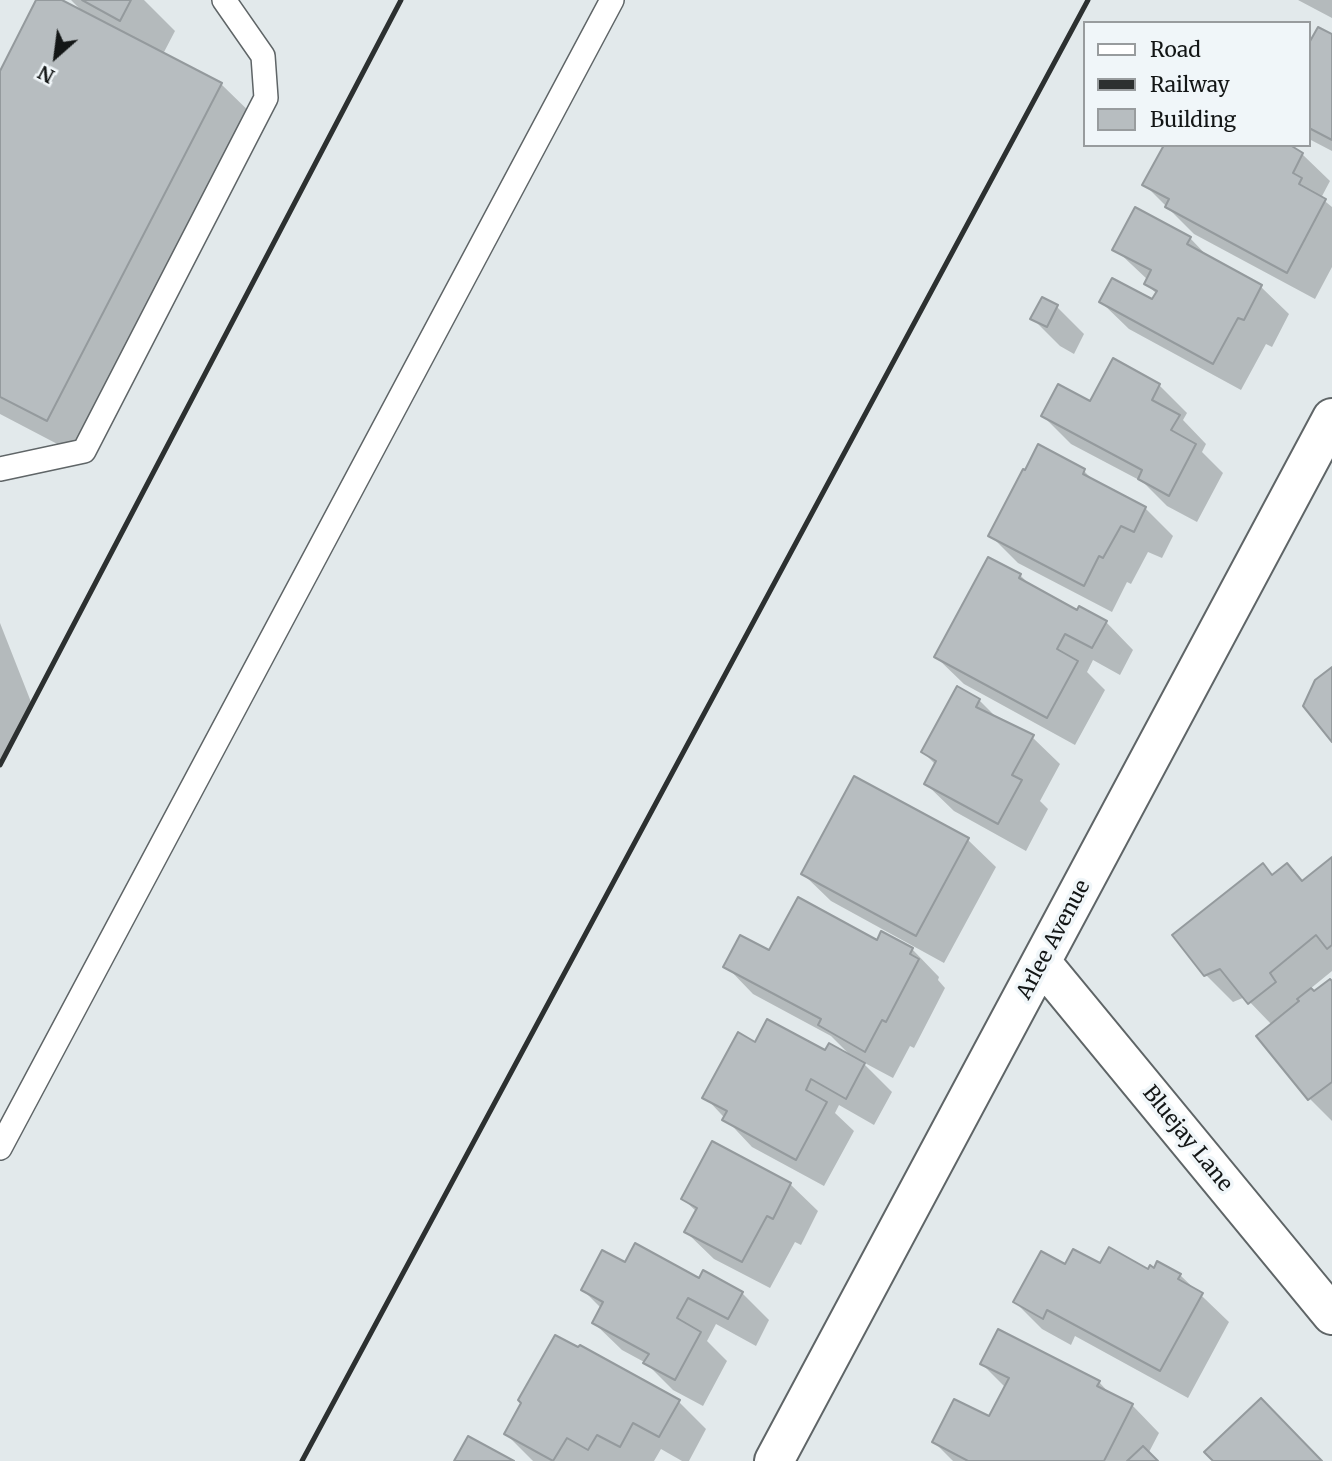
<!DOCTYPE html>
<style>
body{margin:0}
#map{position:relative;width:1332px;height:1461px;overflow:hidden;background:#e2e9eb;font-family:Merriweather,serif}
canvas{display:block}
.legend{position:absolute;left:1083px;top:21px;width:228px;height:126px;box-sizing:border-box;background:#f0f6f9;border:2px solid #989c9e;margin:0;padding:9px 12px;list-style:none;font-size:21px;color:#131616}
.legend li{display:flex;align-items:center;gap:14px;height:35px}
.legend b{width:35px;border:2px solid #989c9e}
.north{position:absolute;left:21px;top:21px;width:70px;height:70px;-webkit-text-stroke:5px #f0f6f9;paint-order:stroke;rotate:208deg;font-size:19px;font-weight:700;line-height:28px;text-align:center;color:#131616}
.north::after{content:'';display:block;margin:auto;width:24px;height:32px;background:#131616;clip-path:polygon(50% 0,100% 100%,50% 72%,0 100%)}
</style>
<div id="map">
<canvas width="1332" height="1461"></canvas>
<ul class="legend">
<li><b style="height:9px;background:#fff"></b>Road</li>
<li><b style="height:9px;background:#2c3030"></b>Railway</li>
<li><b style="height:19px;background:#b7bdc0"></b>Building</li>
</ul>
<div class="north">N</div>
</div>
<script>
const c = document.querySelector('canvas').getContext('2d');
c.lineJoin = 'round';
function fillPath(path, color) {
  c.fillStyle = color;
  c.fill(path, 'evenodd');
}
function poly(rows) {
  const path = new Path2D();
  for (const r of rows) {
    path.moveTo(r[0], r[1]);
    for (let i = 2; i < r.length; i += 2) path.lineTo(r[i], r[i + 1]);
  }
  return path;
}
function stroke(path, color, width, dash) {
  c.strokeStyle = color;
  c.lineWidth = width;
  c.lineCap = dash ? 'butt' : 'round';
  c.setLineDash(dash || []);
  c.stroke(path);
}
function write(font, color, halo, rows, align = 'center') {
  c.font = font + ' Merriweather,serif';
  c.lineWidth = 7;
  c.setLineDash([]);
  c.textBaseline = 'middle';
  c.strokeStyle = halo;
  c.fillStyle = color;
  for (const [text, x, y, turn = 0] of rows) {
    c.save();
    c.translate(x, y);
    c.rotate((+turn || 0) * Math.PI / 180);
    c.textAlign = isNaN(turn) ? turn : align;
    if (halo) c.strokeText(text, 0, 0);
    c.fillText(text, 0, 0);
    c.restore();
  }
}
fillPath(poly([
 [38,0,58,0,83,12,71,0,144,0,175,31,163,54,221,84,261,123,86,459,0,414,0,74],
 [1298,0,1332,0,1332,18],
 [1332,36,1332,151,1309,139,1309,47],
 [1302,154,1330,181,1321,198,1332,207,1332,267,1315,299,1194,234,1145,185],
 [1190,238,1210,259,1261,287,1289,314,1272,347,1266,344,1241,390,1129,329,1101,302,1153,301,1157,294,1146,284,1148,280,1115,249],
 [1057,307,1084,334,1074,354,1060,346,1032,318],
 [1159,385,1187,413,1183,420,1206,444,1202,452,1223,473,1197,522,1167,506,1143,482,1071,444,1043,416],
 [1084,471,1097,484,1145,508,1173,536,1162,558,1148,552,1131,584,1127,582,1112,612,1018,563,990,535],
 [1020,575,1032,587,1077,612,1106,622,1133,650,1120,675,1093,660,1087,672,1105,690,1075,745,964,684,936,657],
 [0,623,33,707,0,764],
 [979,700,999,720,1032,737,1060,764,1040,801,1048,809,1026,851,954,811,926,784,936,765,923,752],
 [855,778,968,840,996,867,944,963,831,901,803,874],
 [1332,859,1332,971,1310,989,1314,993,1332,983,1332,1121,1310,1099,1272,1025,1245,997,1233,1002,1206,975,1263,865,1274,876,1287,865,1304,882],
 [878,942,912,949,939,977,938,980,945,988,914,1048,910,1046,893,1078,861,1061,892,1092,874,1125,839,1105,835,1113,854,1131,824,1186,752,1147,705,1097,755,1044,850,1055,831,1036,753,994,726,966,769,952],
 [790,1184,818,1211,801,1245,795,1242,770,1288,714,1259,686,1232,697,1212,683,1199],
 [625,1264,742,1293,769,1320,756,1346,716,1324,707,1341,727,1361,703,1406,673,1390,646,1363,622,1350,594,1323,602,1309,583,1290],
 [1101,1266,1180,1275,1229,1322,1188,1398,1075,1336,1071,1345,1042,1329,1015,1302,1066,1267],
 [982,1364,1099,1382,1111,1395,1132,1405,1159,1433,1148,1454,1156,1461,953,1461,934,1442,990,1419,1006,1388],
 [679,1402,706,1429,689,1461,682,1461,661,1449,654,1461,533,1461,506,1434]
]), '#0003');
const building = poly([
 [36,0,62,0,222,83,47,421,0,397,0,71,36,0],
 [82,0,131,0,120,21,82,0],
 [1318,27,1332,34,1332,140,1309,128,1309,43,1318,27],
 [1164,145,1290,145,1303,153,1293,173,1302,178,1299,184,1326,199,1287,273,1165,207,1169,199,1142,185,1164,145],
 [1135,207,1191,237,1187,244,1262,285,1244,320,1238,318,1213,364,1099,302,1112,278,1152,299,1157,291,1144,284,1151,270,1112,250,1135,207],
 [1042,297,1058,305,1047,327,1030,319,1042,297],
 [1113,358,1160,384,1152,400,1180,415,1171,430,1196,444,1169,496,1138,479,1142,470,1041,416,1058,384,1090,401,1113,358],
 [1038,444,1085,469,1083,474,1146,507,1134,532,1121,526,1103,558,1099,556,1084,586,988,536,1023,469,1025,470,1038,444],
 [988,557,1021,574,1019,578,1077,610,1079,606,1107,621,1092,648,1065,634,1057,649,1078,661,1047,718,934,657,988,557],
 [1332,667,1332,742,1303,706,1315,680,1332,667],
 [957,686,980,699,976,707,1034,735,1012,775,1022,780,998,824,924,784,936,761,921,752,957,686],
 [854,776,969,838,916,936,801,874,854,776],
 [1332,857,1332,945,1327,949,1316,935,1270,973,1276,982,1248,1004,1220,969,1204,976,1172,935,1263,863,1272,875,1287,863,1302,881,1332,857],
 [798,897,877,940,881,931,913,948,910,954,919,959,886,1022,882,1020,865,1052,818,1025,821,1019,723,967,740,935,769,950,798,897],
 [1330,979,1332,981,1332,1082,1308,1100,1256,1036,1299,1001,1297,999,1311,988,1314,991,1330,979],
 [767,1019,825,1050,829,1043,865,1063,846,1099,811,1079,806,1090,827,1102,796,1160,722,1120,727,1111,702,1098,738,1032,755,1042,767,1019],
 [712,1141,791,1183,773,1219,767,1216,742,1262,684,1232,697,1208,681,1199,712,1141],
 [635,1243,699,1278,703,1270,743,1292,728,1319,688,1298,677,1318,701,1332,675,1380,643,1363,649,1354,592,1323,603,1302,581,1290,602,1250,625,1262,635,1243],
 [1109,1247,1148,1269,1150,1265,1154,1268,1157,1261,1181,1274,1178,1279,1203,1293,1160,1371,1047,1310,1043,1319,1013,1302,1041,1251,1065,1264,1073,1249,1100,1263,1109,1247],
 [998,1329,1100,1381,1097,1386,1133,1404,1104,1461,968,1461,932,1442,954,1399,989,1416,1009,1378,980,1364,998,1329],
 [555,1335,578,1347,580,1345,680,1400,659,1437,633,1423,620,1447,597,1435,588,1450,567,1438,553,1461,504,1434,521,1403,518,1400,555,1335],
 [1261,1398,1322,1461,1213,1461,1204,1452,1261,1398],
 [468,1436,514,1461,454,1461,468,1436],
 [1143,1446,1158,1461,1127,1461,1143,1446]
]);
fillPath(building, '#b7bdc0');
stroke(building, '#949a9d', 2);
const lane = poly([
 [0,469,84,451,266,98,263,56,224,0],
 [0,1148,612,0]
]);
const street = poly([
 [1042,963,1332,1315],
 [774,1461,1332,418]
]);
stroke(lane, '#5f6567', 26);
stroke(street, '#5f6567', 42);
stroke(lane, '#fff', 23);
stroke(street, '#fff', 38);
stroke(poly([
 [0,765,401,0],
 [302,1461,1088,0]
]), '#2c3030', 5);
write('21px', '#131616', '#f0f6f9', [
 ["Arlee Avenue",1054,940,-62],
 ["Bluejay Lane",1187,1139,51]
]);
</script>
